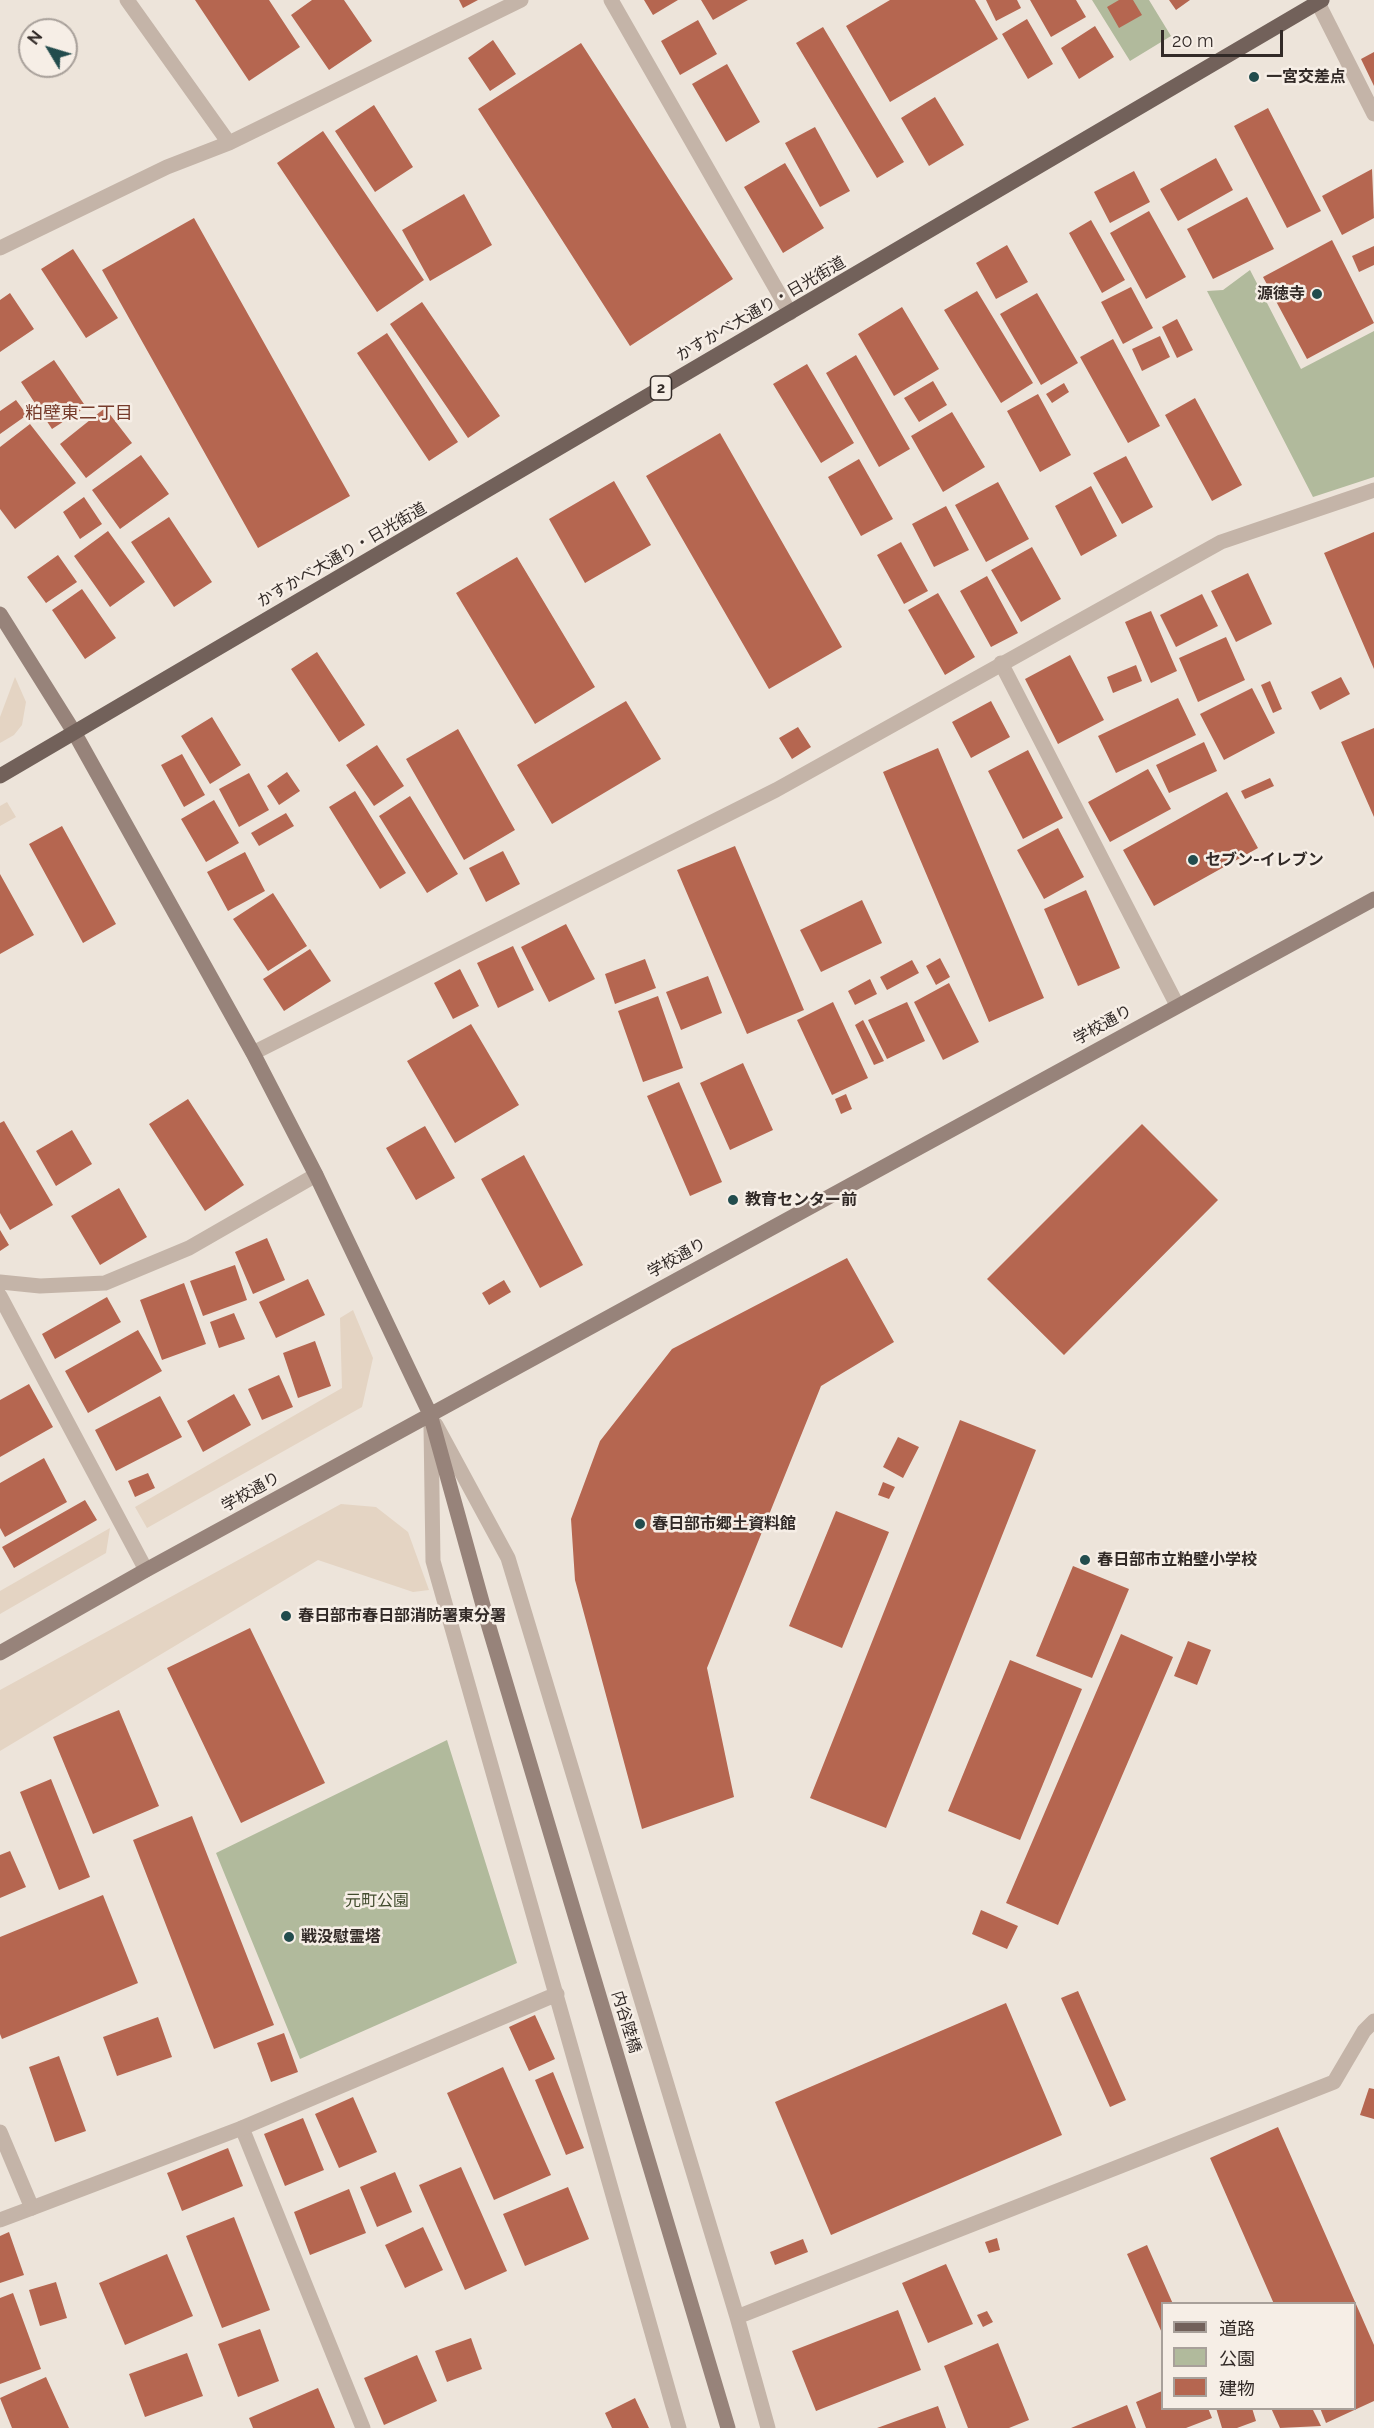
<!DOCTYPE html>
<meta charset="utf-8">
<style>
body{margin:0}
#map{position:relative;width:1374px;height:2428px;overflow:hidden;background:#ede4da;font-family:Raleway,"Noto Sans JP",sans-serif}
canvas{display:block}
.legend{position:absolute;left:1161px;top:2302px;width:195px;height:108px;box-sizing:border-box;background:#f6eee6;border:2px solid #a8a09a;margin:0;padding:8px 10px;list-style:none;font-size:18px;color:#322a27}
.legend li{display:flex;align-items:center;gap:12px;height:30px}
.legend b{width:30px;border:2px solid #a8a09a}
.north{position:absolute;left:18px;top:18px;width:60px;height:60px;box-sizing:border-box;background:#f6eee6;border:2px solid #a8a09a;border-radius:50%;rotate:308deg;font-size:16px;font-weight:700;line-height:24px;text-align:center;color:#322a27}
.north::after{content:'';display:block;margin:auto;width:21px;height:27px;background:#224c4d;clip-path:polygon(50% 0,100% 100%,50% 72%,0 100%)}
.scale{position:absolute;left:1161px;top:30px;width:122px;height:27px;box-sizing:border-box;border:3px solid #322a27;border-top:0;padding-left:8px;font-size:18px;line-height:21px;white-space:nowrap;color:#322a27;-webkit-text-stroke:4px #f6eee6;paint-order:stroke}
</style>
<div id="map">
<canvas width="1374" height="2428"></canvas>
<ul class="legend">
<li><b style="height:8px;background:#72615a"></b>道路</li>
<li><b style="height:16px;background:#b1ba9c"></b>公園</li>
<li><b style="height:16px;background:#b56650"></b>建物</li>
</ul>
<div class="north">N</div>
<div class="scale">20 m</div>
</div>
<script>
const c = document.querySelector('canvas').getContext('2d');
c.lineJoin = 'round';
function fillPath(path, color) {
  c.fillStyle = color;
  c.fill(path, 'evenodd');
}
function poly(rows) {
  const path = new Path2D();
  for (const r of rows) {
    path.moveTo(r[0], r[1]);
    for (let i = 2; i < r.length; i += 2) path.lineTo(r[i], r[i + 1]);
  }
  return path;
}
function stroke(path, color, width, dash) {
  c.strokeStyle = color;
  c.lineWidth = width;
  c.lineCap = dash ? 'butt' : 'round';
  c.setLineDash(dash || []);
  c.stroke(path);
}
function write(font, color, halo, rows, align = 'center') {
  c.font = font + ' Raleway,"Noto Sans JP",sans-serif';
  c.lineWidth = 5;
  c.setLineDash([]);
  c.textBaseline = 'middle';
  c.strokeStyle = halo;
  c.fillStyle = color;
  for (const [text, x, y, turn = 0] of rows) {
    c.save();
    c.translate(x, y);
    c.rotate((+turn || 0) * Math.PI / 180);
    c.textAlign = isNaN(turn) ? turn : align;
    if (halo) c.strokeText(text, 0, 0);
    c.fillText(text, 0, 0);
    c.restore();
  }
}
fillPath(poly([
 [1092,0,1149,0,1171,36,1130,61],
 [1250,270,1301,369,1374,331,1374,477,1313,497,1207,291,1223,290],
 [447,1740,517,1963,300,2059,216,1853]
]), '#b1ba9c');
fillPath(poly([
 [15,677,26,702,22,725,14,735,0,743,0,717],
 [7,802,16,817,0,826,0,806],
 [353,1310,373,1358,362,1407,147,1528,135,1507,342,1388,340,1318],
 [341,1504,376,1507,408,1532,429,1590,413,1592,318,1560,0,1751,0,1690],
 [110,1528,106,1553,0,1614,0,1591]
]), '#e4d4c3');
fillPath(poly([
 [195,0,269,0,300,47,249,81],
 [312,0,344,0,372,41,329,70,291,15],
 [459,0,478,0,463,8],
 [644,0,678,0,653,15],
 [701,0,748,0,713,20],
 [890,0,975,0,998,39,890,102,846,26],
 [986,0,1017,0,1021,8,996,21],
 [1030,0,1076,0,1086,17,1051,37],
 [1119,0,1133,0,1142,15,1119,28,1107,7],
 [1169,0,1190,0,1176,10],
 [1027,19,1053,64,1028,79,1002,34],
 [698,20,717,54,680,75,661,41],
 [1095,26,1114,57,1079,79,1061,48],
 [823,27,904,162,877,178,796,43],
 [493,40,516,74,490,91,468,58],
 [581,43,733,279,630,346,478,109],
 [1374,52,1374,86,1361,59],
 [727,64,760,122,726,142,692,84],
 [935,97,964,145,929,166,901,118],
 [374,105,413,167,375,192,335,131],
 [1268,108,1321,211,1287,228,1234,126],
 [815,127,850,191,820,207,785,143],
 [323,131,424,280,377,312,277,163],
 [1216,158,1233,190,1178,221,1160,189],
 [785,163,824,228,783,253,744,187],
 [1372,169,1374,218,1342,235,1322,196],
 [1134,171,1150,202,1110,223,1094,192],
 [464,194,492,245,430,281,402,230],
 [1247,197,1274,249,1213,279,1187,229],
 [1149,211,1186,277,1146,299,1110,233],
 [194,218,350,496,258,548,102,270],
 [1091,220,1125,280,1102,293,1069,233],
 [1332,240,1374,323,1307,359,1263,277],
 [1007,245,1028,282,996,299,976,263],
 [1374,246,1374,265,1359,272,1352,256],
 [73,249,118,318,86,338,41,269],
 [1131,287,1153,328,1123,344,1101,302],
 [977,291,1033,383,1001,403,944,310],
 [10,293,34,329,0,352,0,300],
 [1037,293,1078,363,1041,385,1000,314],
 [422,302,500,416,468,438,390,324],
 [902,307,939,369,894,396,858,334],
 [1177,319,1193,350,1177,358,1162,327],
 [387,333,458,442,429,461,357,353],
 [1160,336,1170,357,1142,371,1132,349],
 [1113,339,1160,426,1128,443,1080,357],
 [856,355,910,449,879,467,826,373],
 [54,360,86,407,52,429,21,382],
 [807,364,854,443,821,463,773,384],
 [933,381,947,405,919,422,904,398],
 [1064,383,1069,392,1052,403,1046,394],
 [1038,394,1071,455,1040,472,1007,411],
 [1195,398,1242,485,1212,501,1165,415],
 [16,400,27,415,0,434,0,411],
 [105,408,132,443,86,478,60,444],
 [952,412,985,467,943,492,911,436],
 [30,424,76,483,15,529,0,509,0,447],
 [720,433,842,647,769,689,646,476],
 [141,455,169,494,120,529,92,490],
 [1126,456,1153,507,1122,524,1093,473],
 [859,459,893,519,861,536,828,477],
 [614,481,651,545,585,583,549,519],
 [998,482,1029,539,986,562,955,505],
 [1091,486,1117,536,1081,556,1055,506],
 [84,497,102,524,80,539,63,512],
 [946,506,969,550,934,567,912,524],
 [169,517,212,582,174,607,131,542],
 [108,531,145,582,110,607,74,556],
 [1374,532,1374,669,1324,553],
 [901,542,928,591,904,604,877,555],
 [1032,547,1061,599,1021,622,991,570],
 [58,555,77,582,46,603,27,577],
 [517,557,595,687,535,724,456,593],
 [1248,573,1272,624,1236,642,1211,591],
 [987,576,1018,633,991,647,960,591],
 [82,589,116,638,85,659,52,610],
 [938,593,975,657,945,675,908,610],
 [1202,594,1218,626,1176,647,1160,615],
 [1151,611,1177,671,1151,683,1125,622],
 [1226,637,1245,680,1198,702,1179,658],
 [317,652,365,725,339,742,291,669],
 [1070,655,1104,720,1058,744,1025,679],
 [1136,665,1142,681,1113,693,1107,677],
 [1341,677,1350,694,1320,710,1311,692],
 [1270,681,1282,709,1273,713,1261,685],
 [1252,688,1275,733,1224,760,1200,714],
 [1178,698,1196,735,1116,773,1098,736],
 [626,701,661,759,552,824,517,765],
 [991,701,1010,737,971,758,952,722],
 [212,717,241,765,210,784,181,736],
 [798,727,811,747,792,759,779,738],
 [1374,728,1374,817,1341,742],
 [458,729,515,830,464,860,406,759],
 [1204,742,1217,771,1169,793,1156,765],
 [377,745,404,786,374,806,346,765],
 [938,748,1044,998,989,1022,883,772],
 [1028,750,1063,818,1023,839,988,771],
 [182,754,205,795,184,807,161,765],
 [1148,769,1171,809,1110,842,1088,802],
 [287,772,300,791,279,805,267,786],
 [249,773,269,810,239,827,219,789],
 [1270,778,1274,786,1245,799,1241,791],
 [355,791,406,873,380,889,329,807],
 [1227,792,1258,848,1154,906,1123,850],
 [410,796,458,874,427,893,379,816],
 [214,800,239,843,206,862,181,819],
 [286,813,294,826,259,846,251,833],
 [62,826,116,924,83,943,29,844],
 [1058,828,1084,877,1044,899,1017,850],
 [735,846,804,1010,747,1034,677,870],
 [503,851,520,884,486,902,469,868],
 [245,852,265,891,228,911,207,872],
 [0,874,34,935,0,954],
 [1086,890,1120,968,1078,986,1044,909],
 [273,893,307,946,268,971,233,919],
 [862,900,882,943,821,972,800,930],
 [566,924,595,979,549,1002,521,947],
 [513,946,534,990,498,1008,477,963],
 [310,949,331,981,284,1011,263,979],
 [940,958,950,977,936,985,926,966],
 [645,959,656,988,615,1004,605,974],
 [912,960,919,973,887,990,880,977],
 [460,969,479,1006,453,1019,434,983],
 [708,976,722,1013,681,1030,666,992],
 [870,979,877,994,855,1005,848,991],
 [949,983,979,1042,943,1060,914,1002],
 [658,996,683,1068,643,1082,618,1011],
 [833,1002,868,1078,832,1095,797,1020],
 [907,1002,925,1041,887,1059,868,1020],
 [863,1020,884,1061,874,1065,855,1025],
 [471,1024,519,1105,455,1143,407,1061],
 [743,1063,773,1130,730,1150,700,1083],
 [679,1082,722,1182,690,1196,647,1096],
 [846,1094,852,1109,841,1114,835,1099],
 [188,1099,244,1185,205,1211,149,1124],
 [4,1121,53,1205,10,1230,0,1213,0,1123],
 [1142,1124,1218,1200,1064,1355,987,1279],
 [425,1126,455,1178,416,1200,386,1148],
 [72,1130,92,1164,56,1186,36,1151],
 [524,1155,583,1265,540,1288,481,1179],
 [119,1188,147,1237,100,1265,71,1216],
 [0,1230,9,1245,0,1251],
 [267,1238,285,1280,253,1294,235,1252],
 [847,1258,894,1342,821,1386,707,1668,734,1797,642,1829,575,1580,571,1519,600,1441,672,1349],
 [235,1265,247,1300,203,1316,190,1281],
 [308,1279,325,1315,276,1338,259,1302],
 [504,1280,511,1292,489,1305,482,1293],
 [184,1283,206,1344,162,1360,140,1300],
 [107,1297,121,1322,55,1359,42,1334],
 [234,1313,245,1339,219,1348,210,1322],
 [138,1330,162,1371,88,1413,65,1371],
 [315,1341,331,1386,298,1398,283,1353],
 [279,1375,293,1407,262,1420,248,1389],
 [29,1384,53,1427,0,1457,0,1400],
 [234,1394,251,1425,203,1452,187,1421],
 [160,1396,182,1437,116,1471,95,1430],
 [960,1420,1036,1450,886,1828,810,1798],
 [898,1437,919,1447,903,1478,883,1467],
 [44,1458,67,1502,5,1537,0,1528,0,1483],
 [148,1473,155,1488,135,1497,128,1481],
 [883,1482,895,1487,889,1499,878,1495],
 [85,1500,97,1520,14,1568,2,1547],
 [836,1511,889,1532,842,1648,789,1626],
 [1073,1566,1129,1589,1092,1678,1036,1656],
 [250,1628,325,1783,241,1823,167,1668],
 [1121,1634,1173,1657,1058,1925,1006,1903],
 [1188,1641,1211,1650,1197,1685,1174,1676],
 [1010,1660,1082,1689,1020,1840,948,1811],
 [119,1710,159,1806,93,1834,53,1737],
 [51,1779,90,1877,59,1890,20,1792],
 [192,1816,274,2025,214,2049,133,1840],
 [10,1851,26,1887,0,1898,0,1855],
 [103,1895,138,1983,2,2039,0,2034,0,1937],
 [981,1910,1018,1926,1007,1949,972,1934],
 [1078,1991,1126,2100,1110,2107,1061,1998],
 [1006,2003,1062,2135,831,2235,775,2102],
 [535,2015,555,2059,529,2071,509,2027],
 [158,2017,172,2057,117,2076,103,2037],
 [284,2033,298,2072,271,2082,257,2043],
 [59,2056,86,2131,55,2142,29,2067],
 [503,2067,551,2175,494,2200,447,2093],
 [553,2072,584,2148,566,2155,535,2080],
 [1369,2088,1374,2089,1374,2119,1360,2115],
 [353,2097,377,2152,339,2168,315,2114],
 [303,2118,324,2170,285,2186,264,2134],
 [1278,2127,1374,2345,1374,2401,1326,2423,1320,2408,1354,2408,1354,2304,1274,2304,1210,2158],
 [228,2148,243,2186,182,2211,167,2173],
 [461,2167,507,2271,465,2290,419,2185],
 [395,2172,412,2212,377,2227,360,2187],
 [568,2187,589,2239,525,2266,503,2214],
 [349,2189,366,2233,310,2255,294,2212],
 [234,2217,270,2310,222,2328,186,2236],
 [423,2227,443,2270,405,2288,385,2245],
 [9,2232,24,2275,0,2283,0,2236],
 [997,2238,1000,2250,989,2253,985,2242],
 [803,2239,808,2252,775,2265,770,2252],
 [1147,2245,1173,2304,1162,2304,1162,2333,1127,2254],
 [167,2254,193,2316,125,2345,99,2283],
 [946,2264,973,2324,928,2343,902,2283],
 [56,2282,67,2318,40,2326,29,2290],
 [13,2293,41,2369,0,2384,0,2298],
 [898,2310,921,2370,816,2411,792,2351],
 [987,2311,993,2322,983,2327,977,2315],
 [260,2329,279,2381,238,2397,218,2344],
 [471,2338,482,2369,447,2382,435,2351],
 [998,2343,1029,2420,1009,2428,968,2428,944,2366],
 [187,2353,203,2396,145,2417,129,2374],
 [417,2355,437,2401,384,2425,364,2378],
 [46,2377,69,2428,12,2428,0,2398],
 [318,2388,335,2428,253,2428,249,2418],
 [1162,2391,1162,2408,1208,2408,1212,2418,1186,2428,1146,2428,1136,2402],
 [635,2398,649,2428,612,2428,605,2413],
 [1127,2405,1136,2428,1071,2428],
 [938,2406,946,2428,877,2428],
 [1216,2408,1252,2408,1256,2421,1237,2428,1222,2428],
 [1271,2408,1312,2408,1321,2426,1280,2428]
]), '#b56650');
stroke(poly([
 [1318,3,1374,114],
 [1001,663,1177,1005],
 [242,2128,363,2428],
 [0,2220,32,2208]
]), '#c4b4a8', 15);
stroke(poly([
 [127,0,229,143],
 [611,0,790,313],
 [0,248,167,167,229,143,521,0],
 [253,1053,776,790,1221,542,1374,490],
 [0,1282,40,1286,105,1283,189,1248,316,1175],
 [0,1296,146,1570],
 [436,1425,508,1558,737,2317,768,2428],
 [431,1426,433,1561,679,2428],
 [0,2132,32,2208,242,2128,557,1994],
 [737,2317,1334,2082,1364,2031,1374,2021]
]), '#c4b4a8', 15);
stroke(poly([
 [0,614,74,732,253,1053,316,1175,430,1414,489,1627,728,2428],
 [0,1653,146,1570,1374,899]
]), '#97837a', 15);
stroke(poly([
 [0,776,1322,0]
]), '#72615a', 15);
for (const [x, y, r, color] of [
 [1254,77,6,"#224c4d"],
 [1317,294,6,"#224c4d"],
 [1193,860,6,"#224c4d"],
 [733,1200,6,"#224c4d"],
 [640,1524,6,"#224c4d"],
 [1085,1560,6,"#224c4d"],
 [286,1616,6,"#224c4d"],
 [289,1937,6,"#224c4d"]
]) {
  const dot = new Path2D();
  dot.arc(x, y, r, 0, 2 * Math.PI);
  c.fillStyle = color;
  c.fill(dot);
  stroke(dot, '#f6eee6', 2);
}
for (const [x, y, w] of [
 [661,388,21]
]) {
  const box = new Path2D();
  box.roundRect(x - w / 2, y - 12, w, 24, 4.5);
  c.fillStyle = '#f6eee6';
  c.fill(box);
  stroke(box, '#322a27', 1.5);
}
write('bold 15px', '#322a27', null, [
 ["2",661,388]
]);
write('bold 16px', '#322a27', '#f6eee6', [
 ["一宮交差点",1266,77],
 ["源徳寺",1305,294,"right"],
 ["セブン-イレブン",1205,860],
 ["教育センター前",745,1200],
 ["春日部市郷土資料館",652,1524],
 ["春日部市立粕壁小学校",1097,1560],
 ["春日部市春日部消防署東分署",298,1616],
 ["戦没慰霊塔",301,1937]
], 'left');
write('16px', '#322a27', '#f6eee6', [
 ["かすかべ大通り・日光街道",761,309,-30],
 ["かすかべ大通り・日光街道",342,555,-30],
 ["学校通り",1103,1025,-29],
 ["学校通り",677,1258,-29],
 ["学校通り",251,1492,-29],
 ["内谷陸橋",626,2022,73]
]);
write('16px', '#424c2e', '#f6eee6', [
 ["元町公園",377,1901]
]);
write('18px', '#763b2b', '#f6eee6', [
 ["粕壁東二丁目",79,414]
]);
</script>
